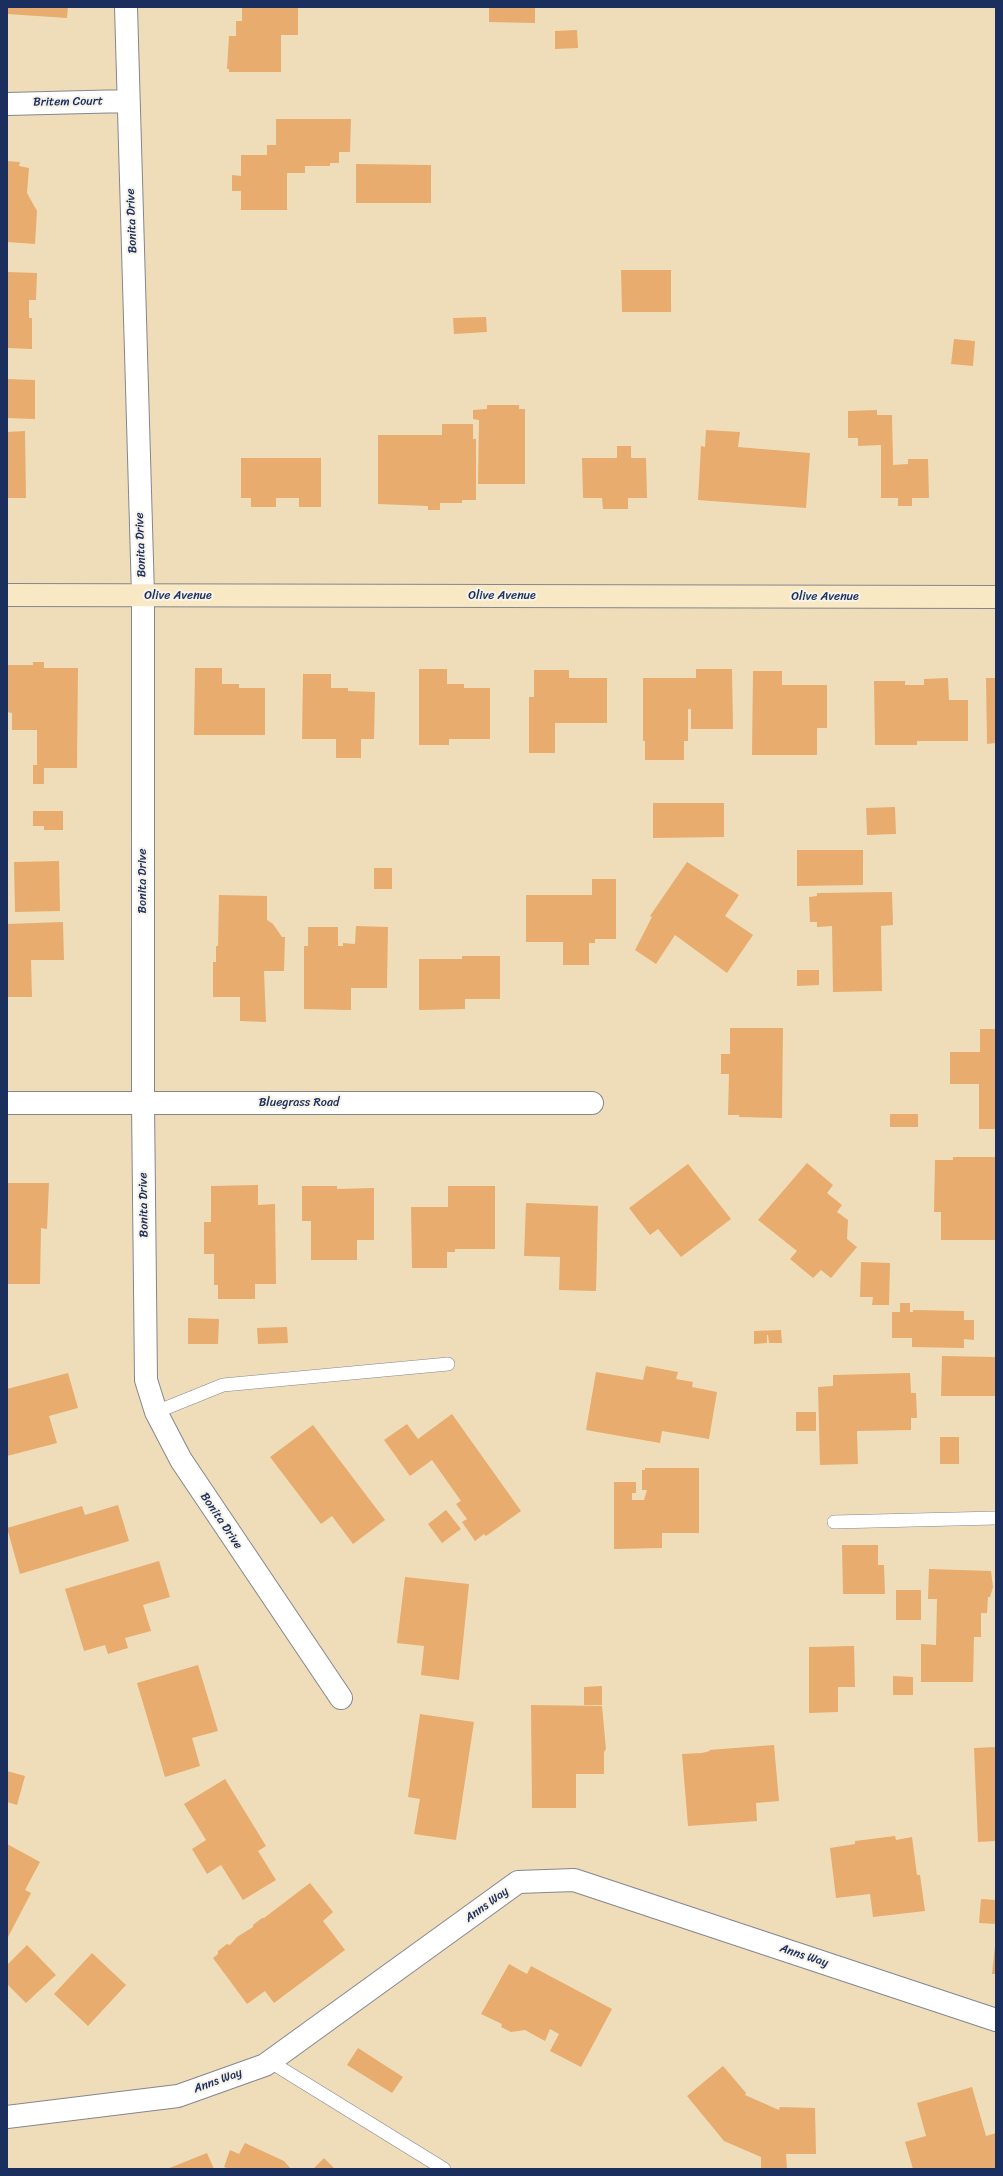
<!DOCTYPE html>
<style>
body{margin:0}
#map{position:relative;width:1003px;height:2176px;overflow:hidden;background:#efddba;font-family:Sriracha,sans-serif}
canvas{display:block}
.frame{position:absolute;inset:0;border:8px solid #1b2f5e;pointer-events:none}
</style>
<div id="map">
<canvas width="1003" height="2176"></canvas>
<div class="frame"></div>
</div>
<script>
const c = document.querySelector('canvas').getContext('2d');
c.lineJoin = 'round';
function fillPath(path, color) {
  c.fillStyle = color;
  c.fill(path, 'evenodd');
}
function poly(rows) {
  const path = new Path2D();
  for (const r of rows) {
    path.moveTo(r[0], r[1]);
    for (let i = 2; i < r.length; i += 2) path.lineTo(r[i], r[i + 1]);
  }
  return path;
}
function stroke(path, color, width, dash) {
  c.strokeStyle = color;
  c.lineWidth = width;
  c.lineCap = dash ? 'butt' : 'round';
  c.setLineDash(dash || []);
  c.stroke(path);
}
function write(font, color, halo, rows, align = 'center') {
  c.font = font + ' Sriracha,sans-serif';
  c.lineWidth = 4;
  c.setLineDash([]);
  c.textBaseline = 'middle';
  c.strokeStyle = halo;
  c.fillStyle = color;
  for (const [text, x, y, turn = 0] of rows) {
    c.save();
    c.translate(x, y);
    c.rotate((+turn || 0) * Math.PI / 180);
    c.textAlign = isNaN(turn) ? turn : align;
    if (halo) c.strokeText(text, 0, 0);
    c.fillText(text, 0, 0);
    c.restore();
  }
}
fillPath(poly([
 [7,7,68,7,67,18,7,14],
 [242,7,298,7,298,35,281,35,281,72,229,72,229,69,227,69,229,36,236,36,236,21,242,21],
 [489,7,535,7,535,23,489,22],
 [577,30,578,48,555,49,555,31],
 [276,119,351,119,350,152,339,152,339,163,330,163,330,166,305,166,305,173,287,173,287,210,241,210,241,191,232,191,232,175,241,176,241,155,267,155,267,145,276,145],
 [7,161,20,162,19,166,29,168,27,193,37,211,35,244,7,242],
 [356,164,431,165,431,203,356,203],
 [621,270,671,270,671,312,622,312],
 [7,272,37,273,36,300,29,300,29,318,32,318,32,349,7,348],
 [486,317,487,332,454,334,453,318],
 [954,339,975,341,973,366,951,364],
 [7,379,35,380,35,419,7,418],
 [487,405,519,405,519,409,525,409,525,484,478,484,479,420,473,419,473,410,487,409],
 [877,410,877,415,892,415,893,465,908,464,908,459,928,459,929,498,912,498,912,506,898,506,898,498,881,498,881,445,858,446,858,438,848,438,848,411],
 [442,424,473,424,473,439,476,439,476,500,462,500,462,503,440,503,440,510,428,510,428,506,378,504,378,435,442,435],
 [706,430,740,432,738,447,810,453,806,508,698,500,701,446,705,447],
 [25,431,26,498,7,498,7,432],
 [617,446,631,446,631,458,646,458,647,498,628,498,628,509,603,509,602,498,583,498,582,458,617,458],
 [241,458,321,458,321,507,299,507,299,498,276,498,276,507,251,507,251,498,241,498],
 [33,662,44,662,44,668,78,668,77,768,44,768,44,784,33,784,33,765,37,765,37,730,12,730,12,713,7,712,7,665,33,665],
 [195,668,222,668,222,684,239,684,239,688,265,688,265,735,194,735],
 [419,669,447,669,447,684,464,684,464,688,490,688,490,739,449,739,449,745,419,745],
 [696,669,732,669,733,729,691,729,691,709,688,709,688,741,684,741,684,760,645,760,645,741,643,741,643,678,696,678],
 [534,670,569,670,569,678,607,678,607,723,555,723,555,753,529,753,529,697,534,697],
 [753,671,782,671,782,685,827,685,827,728,817,728,817,755,752,755],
 [303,674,331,674,331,688,348,688,348,691,375,692,374,739,361,739,361,758,336,758,336,739,302,739],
 [948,678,949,700,968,700,968,741,917,741,917,745,875,745,874,681,905,681,905,685,924,685,924,679],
 [986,678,996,678,996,743,987,744],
 [653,803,724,803,724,837,653,838],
 [895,807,896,834,867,835,866,808],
 [33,811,63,811,63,830,44,830,44,826,33,826],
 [797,850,863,850,863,885,797,886],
 [59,861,60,911,15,912,14,862],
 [687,862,739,895,725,916,753,935,727,973,675,935,656,964,635,950,652,917,650,916],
 [374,868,392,868,392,889,374,889],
 [592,879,616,879,616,939,595,939,595,943,589,943,589,965,563,965,563,942,526,942,526,895,592,895],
 [892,892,893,925,881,926,882,991,833,992,832,926,817,927,817,922,810,922,809,897,817,896,817,893],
 [219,895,267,896,267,920,273,924,282,937,285,937,284,971,264,971,266,1022,240,1021,240,997,213,997,213,962,216,962,216,946,218,946],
 [63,922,64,960,31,960,32,997,7,997,7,924],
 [356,926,388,927,387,988,351,988,351,1010,304,1009,304,946,308,946,308,927,338,927,338,946,343,946,343,943,355,944],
 [462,956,500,956,500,999,465,999,465,1009,419,1010,419,959,462,959],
 [797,970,819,970,819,985,797,986],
 [730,1028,783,1028,782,1118,739,1117,739,1115,728,1115,729,1074,721,1074,721,1054,730,1054],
 [980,1029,996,1029,996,1129,979,1129,979,1084,950,1084,950,1052,980,1052],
 [890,1114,918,1114,918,1127,890,1127],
 [953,1157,996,1157,996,1240,941,1240,941,1212,934,1212,935,1160,953,1160],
 [807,1163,833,1185,827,1193,842,1205,837,1212,848,1220,847,1239,857,1247,831,1278,821,1270,813,1278,790,1259,797,1251,758,1220],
 [688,1164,731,1219,681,1257,658,1229,650,1235,629,1208],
 [7,1183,49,1183,47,1229,41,1228,40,1284,7,1284],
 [258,1185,258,1205,275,1204,276,1284,255,1284,255,1299,218,1299,218,1285,214,1285,214,1254,204,1254,204,1222,211,1222,211,1186],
 [302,1186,337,1186,337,1189,374,1188,374,1240,357,1240,357,1260,311,1260,311,1221,302,1221],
 [448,1186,495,1186,495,1249,455,1249,455,1252,447,1252,447,1268,412,1268,411,1207,448,1207],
 [526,1203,598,1206,596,1291,559,1290,560,1257,524,1256],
 [861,1262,890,1263,889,1305,872,1305,873,1297,860,1297],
 [900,1303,910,1303,910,1312,913,1312,913,1310,964,1311,964,1320,974,1320,974,1340,964,1339,964,1348,912,1347,912,1338,892,1338,892,1312,900,1312],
 [188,1318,219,1319,218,1344,188,1344],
 [287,1327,288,1343,258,1344,257,1328],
 [781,1330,782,1343,769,1343,768,1335,767,1335,767,1343,754,1344,754,1331],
 [942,1356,995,1357,995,1396,941,1396],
 [646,1366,678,1372,676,1379,693,1382,692,1387,717,1392,709,1439,662,1431,660,1443,586,1430,596,1372,643,1380],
 [68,1373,78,1408,49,1416,57,1443,7,1456,7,1389],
 [910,1373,911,1393,916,1393,917,1418,911,1418,911,1430,857,1431,858,1464,820,1465,818,1387,833,1386,833,1375],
 [796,1412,816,1412,816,1431,796,1431],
 [452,1414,521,1511,486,1536,484,1534,475,1541,462,1522,467,1519,456,1504,461,1501,432,1460,410,1476,384,1440,407,1424,418,1439],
 [313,1425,385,1520,353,1544,332,1516,321,1524,270,1457],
 [940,1437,959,1437,959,1464,940,1464],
 [645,1468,699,1468,699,1533,662,1533,662,1548,614,1549,614,1482,636,1482,636,1493,632,1493,632,1500,644,1500,647,1490,642,1490,642,1470,645,1470],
 [118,1505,129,1541,20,1574,7,1528,82,1506,85,1515],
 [446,1510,461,1529,442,1543,428,1524],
 [842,1545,878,1545,878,1565,884,1565,885,1594,843,1594],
 [159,1561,170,1597,143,1605,151,1631,125,1638,128,1648,108,1654,105,1645,84,1651,65,1589],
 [929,1569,991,1571,993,1587,990,1597,988,1597,987,1613,981,1613,981,1637,974,1637,973,1682,921,1682,921,1644,936,1645,937,1599,928,1599],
 [405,1577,469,1584,459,1680,421,1675,424,1646,397,1643],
 [896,1590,921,1590,921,1620,896,1620],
 [854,1646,855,1687,838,1687,838,1712,809,1713,809,1647],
 [198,1665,218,1731,192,1738,200,1766,165,1777,137,1683],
 [893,1676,913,1677,913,1695,893,1695],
 [602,1686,602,1705,584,1705,584,1687],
 [531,1705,602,1706,606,1749,604,1752,604,1774,576,1774,576,1808,532,1808],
 [420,1714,474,1722,456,1840,414,1834,420,1799,408,1797],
 [774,1745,779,1801,756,1803,757,1821,688,1826,682,1754,702,1753,710,1751,709,1750],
 [996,1747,996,1841,978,1842,974,1748],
 [7,1771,25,1776,17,1805,7,1802],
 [225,1779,266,1846,258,1851,276,1880,243,1900,221,1865,207,1874,192,1849,206,1840,184,1804],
 [895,1836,896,1840,912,1837,917,1875,920,1875,925,1911,873,1917,870,1894,836,1898,830,1848,855,1844,855,1841],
 [7,1844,40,1862,25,1890,31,1893,7,1939],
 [310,1883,333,1912,323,1921,345,1950,274,2003,265,1991,247,2004,213,1958,218,1954,218,1951,227,1944,230,1945,237,1937,253,1927,253,1925,262,1918,264,1918],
 [981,1899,996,1900,996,1924,979,1923],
 [27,1945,56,1975,26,2003,7,1984,7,1965],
 [995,1945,996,1945,996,1974,992,1974],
 [92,1953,126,1985,88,2026,54,1994],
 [509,1964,527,1974,531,1966,612,2009,581,2067,550,2051,559,2034,550,2029,545,2041,525,2030,511,2032,501,2027,502,2024,481,2014],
 [358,2048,403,2077,392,2093,347,2065],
 [723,2066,746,2093,745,2095,779,2110,780,2107,815,2108,816,2154,786,2154,787,2169,761,2169,761,2157,724,2141,687,2096],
 [972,2087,986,2136,996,2133,996,2168,913,2169,905,2142,926,2136,917,2103],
 [245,2143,284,2161,291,2169,229,2169,224,2167,230,2150,239,2154],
 [207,2153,214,2169,167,2169],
 [324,2158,335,2169,313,2169]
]), '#e7ac6e');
const service = poly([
 [156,1412,223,1385,448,1364],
 [834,1522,996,1518],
 [269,2061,444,2169]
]);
const minor = poly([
 [126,7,143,595,143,1103,146,1380,156,1412,181,1460,341,1698],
 [7,104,128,101],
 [7,1103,592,1103],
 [7,2117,178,2096,265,2065,518,1882,574,1880,996,2020]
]);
const secondary = poly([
 [7,595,996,597]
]);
stroke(service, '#85868c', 14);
stroke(minor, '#85868c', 24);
stroke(secondary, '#85868c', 24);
stroke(service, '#fff', 13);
stroke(minor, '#fff', 22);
stroke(secondary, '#f8e8c3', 22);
write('12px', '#1b2f5e', '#f7f3e8', [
 ["Britem Court",68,102,-1],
 ["Bonita Drive",132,221,-92],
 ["Bonita Drive",141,545,-92],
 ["Olive Avenue",178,596],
 ["Olive Avenue",502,596],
 ["Olive Avenue",825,597],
 ["Bonita Drive",143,881,-90],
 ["Bluegrass Road",299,1103],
 ["Bonita Drive",144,1205,-91],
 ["Bonita Drive",221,1521,56],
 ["Anns Way",487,1905,-36],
 ["Anns Way",804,1956,18],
 ["Anns Way",218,2081,-20]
]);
</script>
